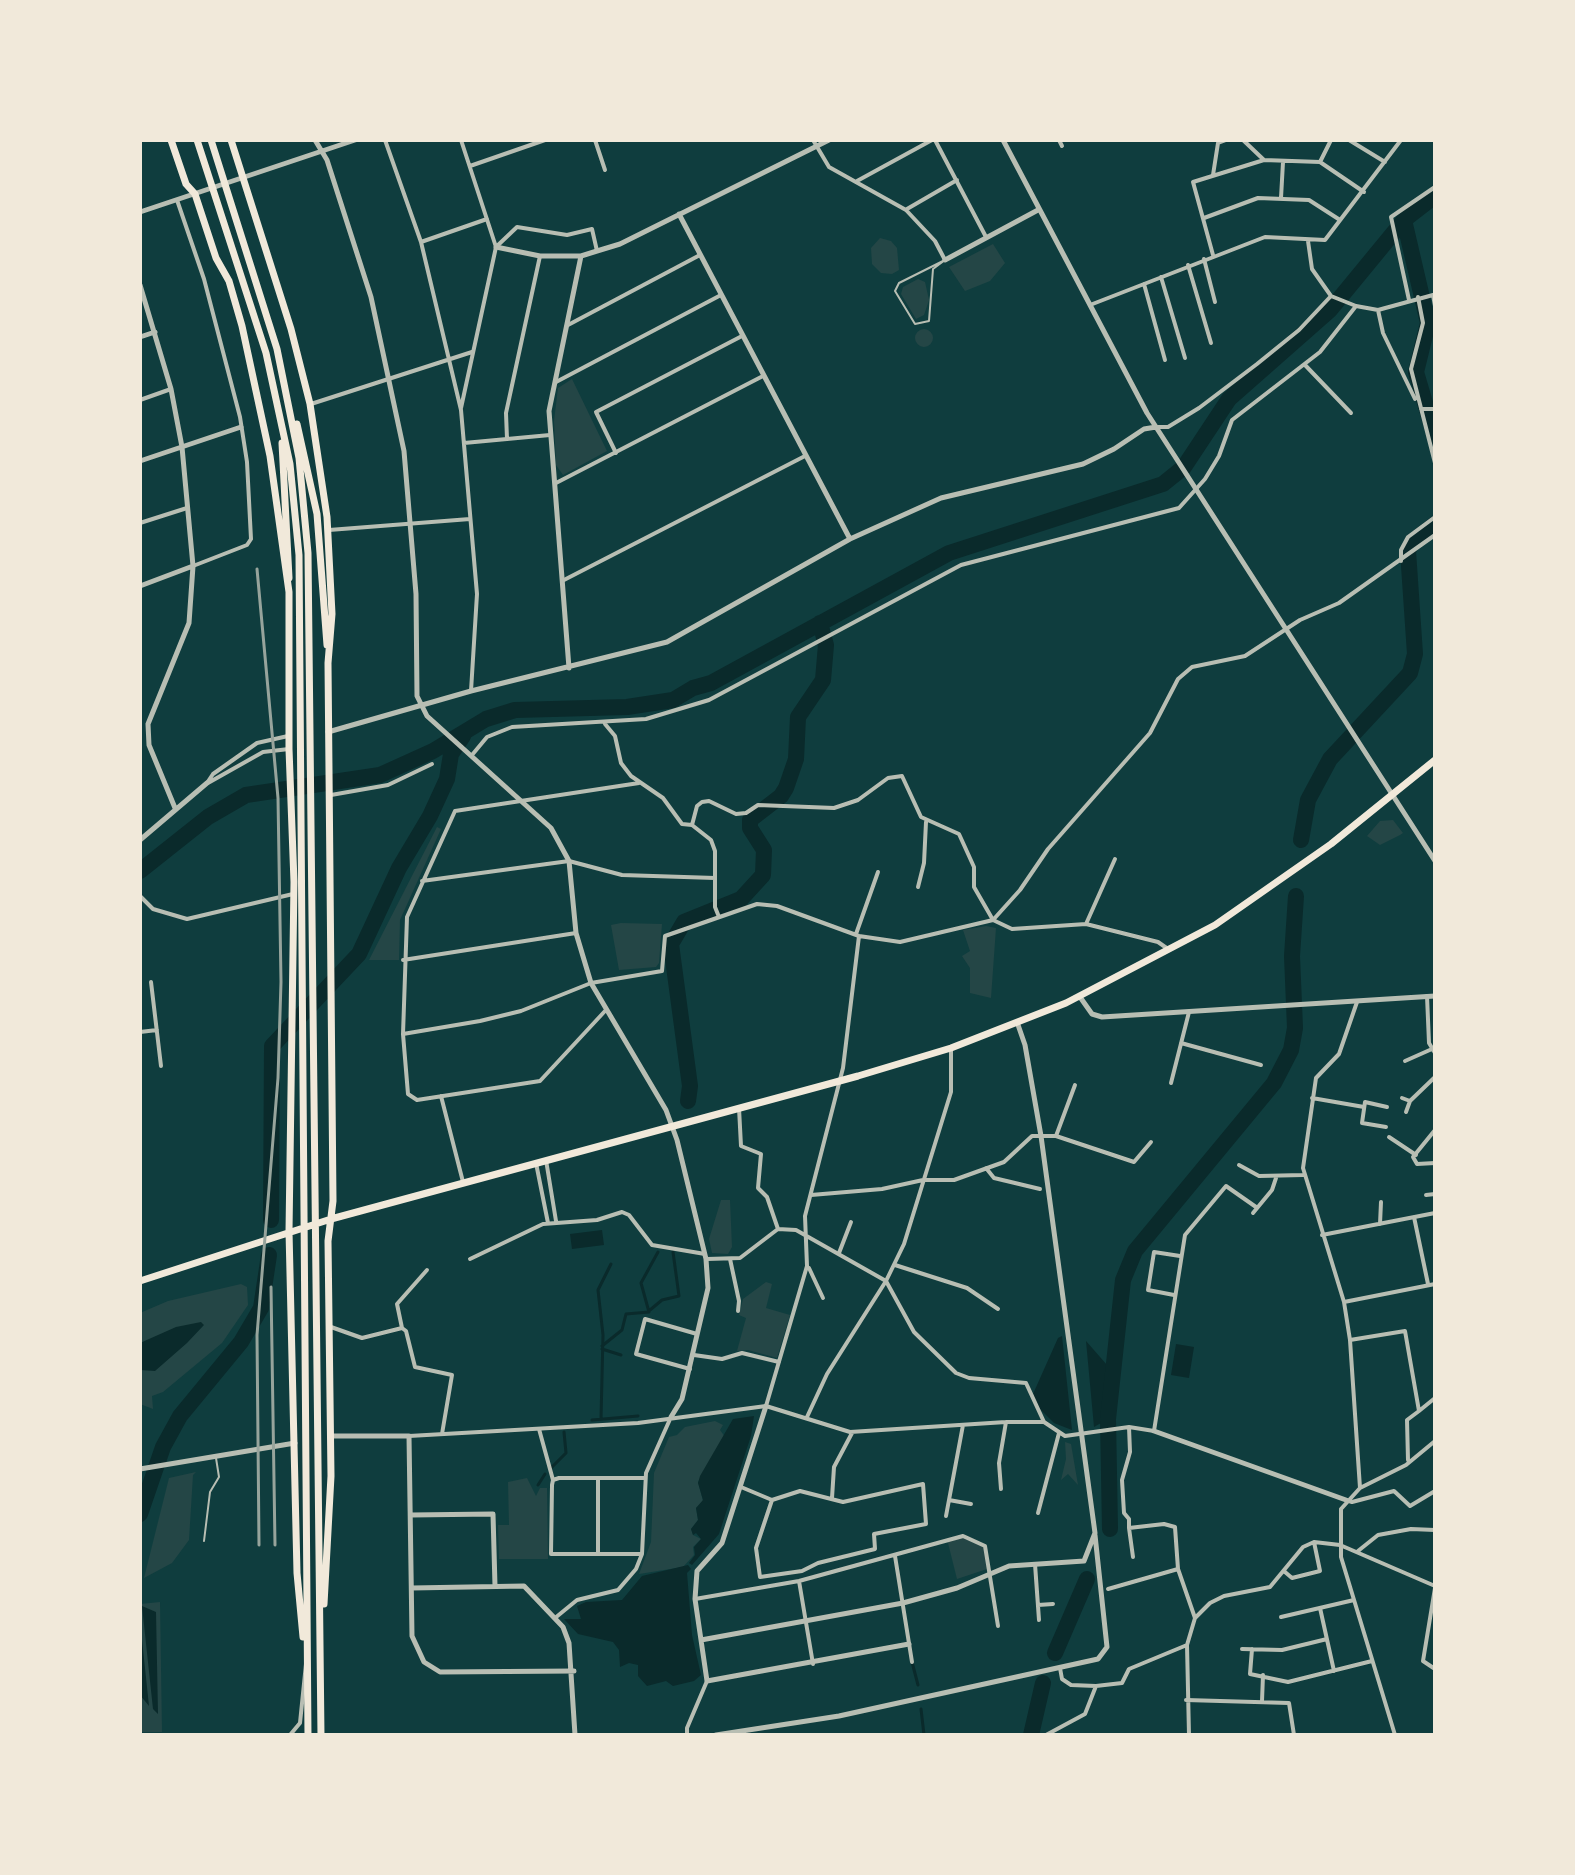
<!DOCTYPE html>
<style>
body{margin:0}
#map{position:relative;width:1575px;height:1875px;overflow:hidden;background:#0f3d3e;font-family:"Asap Condensed",sans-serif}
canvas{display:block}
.frame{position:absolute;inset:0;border:142px solid #f1e9da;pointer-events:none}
</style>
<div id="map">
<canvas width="1575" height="1875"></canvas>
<div class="frame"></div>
</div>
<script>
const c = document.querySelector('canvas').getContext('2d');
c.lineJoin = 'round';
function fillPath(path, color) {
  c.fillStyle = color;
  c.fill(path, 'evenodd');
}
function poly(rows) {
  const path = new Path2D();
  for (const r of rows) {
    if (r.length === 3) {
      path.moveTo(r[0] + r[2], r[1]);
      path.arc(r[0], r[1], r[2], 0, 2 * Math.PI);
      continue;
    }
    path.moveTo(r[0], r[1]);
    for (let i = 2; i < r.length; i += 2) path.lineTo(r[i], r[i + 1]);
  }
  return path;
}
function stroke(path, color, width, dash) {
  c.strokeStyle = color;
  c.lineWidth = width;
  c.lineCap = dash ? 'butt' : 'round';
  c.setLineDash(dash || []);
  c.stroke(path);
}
fillPath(poly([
 [880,238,891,241,897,248,899,270,892,274,881,273,872,264,871,248],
 [993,244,1005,263,990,281,965,291,949,267],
 [918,279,925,282,929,300,924,315,916,319,901,294,903,287],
 [924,338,9],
 [572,379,607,451,563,475,556,465,554,421,558,388],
 [1393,820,1403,833,1400,835,1380,845,1367,836,1380,821],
 [437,827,441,829,400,920,399,960,369,960],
 [621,923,662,924,659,963,656,967,619,970,611,925],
 [986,926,996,928,991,998,970,993,970,968,962,956,970,951,963,930],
 [721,1200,730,1200,732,1247,728,1254,712,1253,709,1239],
 [766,1282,772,1284,766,1308,790,1315,777,1358,748,1350,737,1351,746,1318,739,1315,743,1299],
 [241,1284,247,1287,248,1305,222,1343,163,1392,152,1396,153,1409,140,1404,140,1313,168,1301],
 [715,1421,723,1425,720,1430,725,1437,698,1482,703,1501,696,1508,698,1520,691,1529,693,1535,701,1539,693,1547,694,1555,683,1567,639,1574,651,1542,654,1473,669,1437,677,1435,685,1427],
 [1065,1442,1071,1444,1078,1485,1068,1474,1061,1480,1066,1459],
 [196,1472,193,1475,189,1540,172,1563,144,1578,169,1478],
 [527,1478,536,1496,540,1488,547,1488,548,1559,499,1559,498,1525,509,1525,508,1482],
 [963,1537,985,1546,987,1569,957,1579,947,1539],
 [160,1602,162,1732,140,1732,140,1604]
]), '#244646');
fillPath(poly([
 [602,1230,604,1245,572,1249,570,1234],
 [201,1322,204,1325,187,1343,155,1371,140,1370,140,1343,176,1327],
 [1062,1336,1072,1430,1054,1423,1038,1407,1033,1394,1058,1338],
 [1086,1341,1107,1365,1101,1423,1094,1427],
 [1176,1344,1194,1347,1189,1378,1171,1375],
 [754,1416,751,1436,719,1534,692,1565,689,1563,695,1555,694,1547,701,1539,696,1533,693,1535,691,1529,698,1520,696,1508,703,1500,698,1483,700,1476,733,1419],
 [688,1565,691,1569,687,1573,692,1635,701,1675,694,1681,673,1686,666,1681,647,1686,638,1676,638,1665,629,1663,620,1667,619,1650,613,1642,578,1634,564,1619,581,1619,577,1606,586,1602,622,1600,642,1576],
 [142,1606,156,1612,158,1714,153,1709],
 [140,1621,149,1706,140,1695]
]), '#0a2a2b');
stroke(poly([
 [1278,140,1282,140],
 [650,1310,662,1300,679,1296,673,1252],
 [602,1346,622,1330,626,1314,649,1312,641,1283,658,1252],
 [602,1349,621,1355],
 [601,1419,603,1335,598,1290,611,1264],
 [592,1420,638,1416],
 [551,1468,566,1453,564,1432],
 [538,1485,545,1474],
 [912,1662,918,1685],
 [921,1709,924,1735]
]), '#0a2a2b', 3);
stroke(poly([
 [1404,220,1428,323,1416,372,1435,437],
 [1301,840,1308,800,1330,759,1410,673,1415,654,1408,551,1413,541,1435,524],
 [140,871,208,817,246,795,380,775,433,751,486,719,515,710,627,707,673,700,693,688,711,683,949,553,1163,484,1184,467,1229,399,1330,310,1404,220,1435,196],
 [688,1101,690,1086,671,944,684,922,741,899,763,875,764,850,750,828,750,820,781,796,786,788,796,759,798,717,823,680,826,645,820,623],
 [271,1220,272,1046,359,954,399,868,430,816,447,779,451,754,463,736],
 [140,1514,163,1447,180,1416,241,1342,261,1308,269,1255],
 [1110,1529,1108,1419,1123,1280,1135,1251,1274,1083,1291,1050,1295,1028,1292,956,1296,896],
 [1055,1653,1087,1579],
 [1031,1735,1043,1683]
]), '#0a2a2b', 16);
stroke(poly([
 [945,260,933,269,929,321,915,324,895,291,899,283,945,260],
 [204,1541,210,1492,219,1477,216,1458]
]), '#b8beb3', 2);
stroke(poly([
 [385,140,421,242,461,410,477,594,471,691],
 [461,140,496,247,461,408],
 [595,140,605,170],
 [813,140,829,167,906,210,935,241,945,260],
 [935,140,986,237],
 [1059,140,1062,146],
 [1243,140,1264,160],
 [1349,140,1385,162],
 [1320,162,1331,140],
 [470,166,545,140],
 [1213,175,1218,143,1226,140],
 [857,181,932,140],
 [1281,198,1283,162],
 [177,200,204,279,240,417,247,462,251,539,247,545,193,566],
 [907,209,957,180],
 [1204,218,1258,198,1309,200,1340,220],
 [1308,241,1312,269,1331,296,1356,306],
 [421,242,487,219],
 [496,247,517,227,567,235,592,229,597,251],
 [1213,255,1193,182,1264,160,1320,162,1364,192],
 [1204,259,1215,302],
 [1188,265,1211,343],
 [1161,277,1185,358],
 [1144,284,1165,360],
 [1418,297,1423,323,1411,369,1435,463],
 [1409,300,1391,217,1435,187],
 [1090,305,1265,237,1325,240,1401,140],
 [1378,310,1383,333,1415,399],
 [568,325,700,255],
 [1305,365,1351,413],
 [556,382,721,295],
 [140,400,171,389],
 [311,404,472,352],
 [1421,409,1435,409],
 [1156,427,1168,427,1199,408,1257,364,1299,330,1331,296],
 [507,439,506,413,540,256],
 [464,443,550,435],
 [616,453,596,412,742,336],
 [556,483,763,376],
 [140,523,187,508],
 [329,530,470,519],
 [1401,561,1401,550,1408,537,1435,517],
 [562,581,805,456],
 [605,724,615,736,621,763,631,776,663,798,682,824,692,825,711,840,715,851,715,907,719,917],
 [472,755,487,737,512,727,646,719,709,700,961,565,1179,508,1205,479,1219,456,1232,420,1320,352,1356,306,1378,310,1433,295,1435,306],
 [207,783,213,774,257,743,288,736],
 [208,783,263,752,289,749],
 [331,795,388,785,432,764],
 [692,825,697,806,702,802,709,801,736,814,746,813,758,805,834,808,858,800,888,778,902,776,921,817,959,834,974,867,974,887,993,920,1012,929,1086,924,1158,942,1168,949],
 [422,881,569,861,622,875,715,878],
 [918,887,924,863,926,822],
 [140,896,153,909,187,919,293,894],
 [1086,924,1115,859],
 [856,934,878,872],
 [403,960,576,933],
 [151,982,161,1066],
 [1427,996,1429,1043,1435,1053],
 [1357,1002,1339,1054,1316,1078,1303,1168,1344,1302,1350,1340,1360,1488,1341,1509,1341,1557,1395,1735],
 [605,1011,540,1081,417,1100,408,1094,403,1034,407,917,455,811,639,783],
 [140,1032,157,1030],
 [403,1034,480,1021,521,1011,591,983,662,971,665,936,757,904,777,906,859,936,900,942,993,920,1020,890,1048,849,1150,733,1178,679,1192,667,1245,656,1300,620,1339,603,1435,535],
 [1181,1043,1261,1065],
 [1405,1061,1432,1049],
 [1171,1083,1189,1012],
 [441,1096,463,1182],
 [1312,1098,1364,1107],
 [1402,1098,1410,1101],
 [739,1108,741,1146,761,1154,758,1188,767,1197,778,1229],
 [1406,1112,1410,1101,1435,1077],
 [1386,1127,1362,1123,1365,1102,1387,1107],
 [1435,1130,1413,1157,1417,1164,1435,1163],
 [1056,1136,1075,1085],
 [1389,1137,1416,1155],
 [546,1160,556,1221],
 [536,1163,548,1223],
 [1239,1165,1259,1176,1303,1175],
 [986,1168,994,1178,1040,1189],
 [811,1195,882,1189,923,1180,954,1180,1004,1162,1032,1136,1056,1136,1134,1162,1151,1142],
 [1426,1195,1435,1194],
 [1253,1213,1272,1190,1276,1178],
 [1414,1217,1428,1284],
 [1380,1224,1381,1202],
 [1322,1235,1435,1213],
 [839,1253,851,1222],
 [470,1259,543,1224,597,1220,622,1212,629,1215,652,1245,705,1254],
 [707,1259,740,1258,778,1229,796,1230,886,1281,914,1332,956,1373,969,1378,1026,1383,1044,1422],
 [730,1259,739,1301,738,1311],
 [895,1265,967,1288,998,1309],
 [809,1268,823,1298],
 [1174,1295,1148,1290,1154,1252,1180,1256],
 [1344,1302,1435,1284],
 [331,1327,362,1338,402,1328,406,1331,415,1367,452,1375,442,1434],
 [402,1328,397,1304,427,1270],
 [1350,1340,1405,1331,1419,1411,1435,1398],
 [694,1355,722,1359,742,1353,779,1362],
 [690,1369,636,1354,645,1319,697,1334],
 [766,1406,807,1266,805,1216,843,1068,859,936],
 [807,1417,827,1374,886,1281,904,1244,951,1092,951,1049],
 [1129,1427,1130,1452,1122,1480,1124,1513,1129,1519,1129,1528,1164,1524,1175,1527,1178,1569,1195,1618],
 [539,1429,553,1480],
 [409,1436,638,1423,766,1406,850,1432,1006,1422,1044,1422,1065,1436,1129,1427,1154,1431,1185,1235,1226,1186,1256,1207],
 [1408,1460,1407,1420,1419,1411],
 [741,1487,772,1500,800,1491,843,1502,923,1484,926,1524,874,1534,875,1549,818,1563,802,1571,760,1577,756,1548,772,1500],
 [1360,1488,1406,1465,1435,1441],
 [1001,1489,999,1463,1006,1422],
 [832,1498,834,1467,852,1433],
 [949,1500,971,1504],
 [1346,1500,1352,1502,1394,1491,1410,1506,1435,1491],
 [1038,1513,1059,1433],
 [946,1516,963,1425],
 [1129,1528,1133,1557],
 [1358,1551,1378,1535,1411,1529,1435,1530],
 [598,1554,598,1478],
 [642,1554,551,1554,552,1485,553,1480,559,1478,645,1478],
 [895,1556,912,1662],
 [1035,1564,1039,1620],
 [1285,1572,1292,1578,1320,1571,1314,1542],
 [799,1581,813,1664],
 [1435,1588,1423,1661,1435,1669],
 [1108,1589,1178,1569],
 [695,1599,799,1581,963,1536,985,1546,998,1626],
 [1038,1605,1053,1604],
 [1320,1608,1334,1671],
 [1281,1617,1354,1600],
 [555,1618,577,1600,618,1590,636,1569,642,1554,646,1473,671,1417],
 [1242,1649,1282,1650,1327,1639],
 [1252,1649,1250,1674,1288,1682,1372,1661],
 [1060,1668,1062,1679,1071,1685,1096,1686],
 [1186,1700,1289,1703,1294,1735],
 [1262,1701,1263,1675],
 [290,1735,300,1723,306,1664],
 [687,1735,687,1728,707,1681],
 [1046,1735,1085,1714,1096,1686,1122,1683,1129,1669,1187,1645],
 [1189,1735,1187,1645,1195,1618,1210,1603,1224,1596,1270,1587,1303,1547,1314,1542,1340,1545,1435,1586]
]), '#b8beb3', 4);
stroke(poly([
 [315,140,327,160,371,297,404,451,416,594,417,696,427,716,551,828,569,861,576,933,591,983,666,1110,677,1140,706,1259,708,1288,682,1399,671,1417],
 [1003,140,1147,413,1435,861],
 [140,212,355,140],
 [679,214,850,539],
 [496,247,540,256,581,256,597,251,620,244,829,140],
 [945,260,1038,210],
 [140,285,171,389,182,447,193,566,189,623,148,724,149,745,175,808],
 [140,337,155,332],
 [140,461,241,427],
 [140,586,193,566],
 [569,668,549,411,581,256],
 [328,732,471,691,667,642,850,539,941,498,1083,464,1114,449,1144,429,1156,427],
 [140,840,207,783],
 [1080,997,1092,1014,1102,1017,1435,996],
 [766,1406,722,1543,697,1571,695,1599,707,1681,909,1644],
 [1154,1431,1346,1500],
 [331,1436,409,1436,412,1636,424,1662,440,1672,574,1671],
 [140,1469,295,1443],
 [411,1515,493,1514,495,1586],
 [412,1588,524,1586,563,1627,569,1643,575,1735],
 [701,1640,903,1603,957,1588,1009,1566,1084,1561,1095,1533,1041,1136,1025,1045,1017,1022],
 [716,1735,839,1716,1098,1659,1107,1647,1095,1535]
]), '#b8beb3', 5);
stroke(poly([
 [171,140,186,184,195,194,216,258,229,281,242,326,270,456,289,592,289,749,294,882,289,1231,297,1573,303,1637],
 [197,140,266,353,290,464,299,555,308,1735],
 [211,140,277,349,299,458,308,553,321,1735],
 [231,140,291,329,310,404,327,517,332,614,328,663,333,1201,328,1241,331,1476,324,1604],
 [297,424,317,514,327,645],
 [282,443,289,578],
 [140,1281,331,1219,858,1076,951,1048,1066,1003,1215,925,1331,844,1435,760]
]), '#f1e9da', 7);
stroke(poly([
 [257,569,278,798,281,982,278,1078,257,1335,259,1545],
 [271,1287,275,1545]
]), '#97a49c', 3);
</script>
